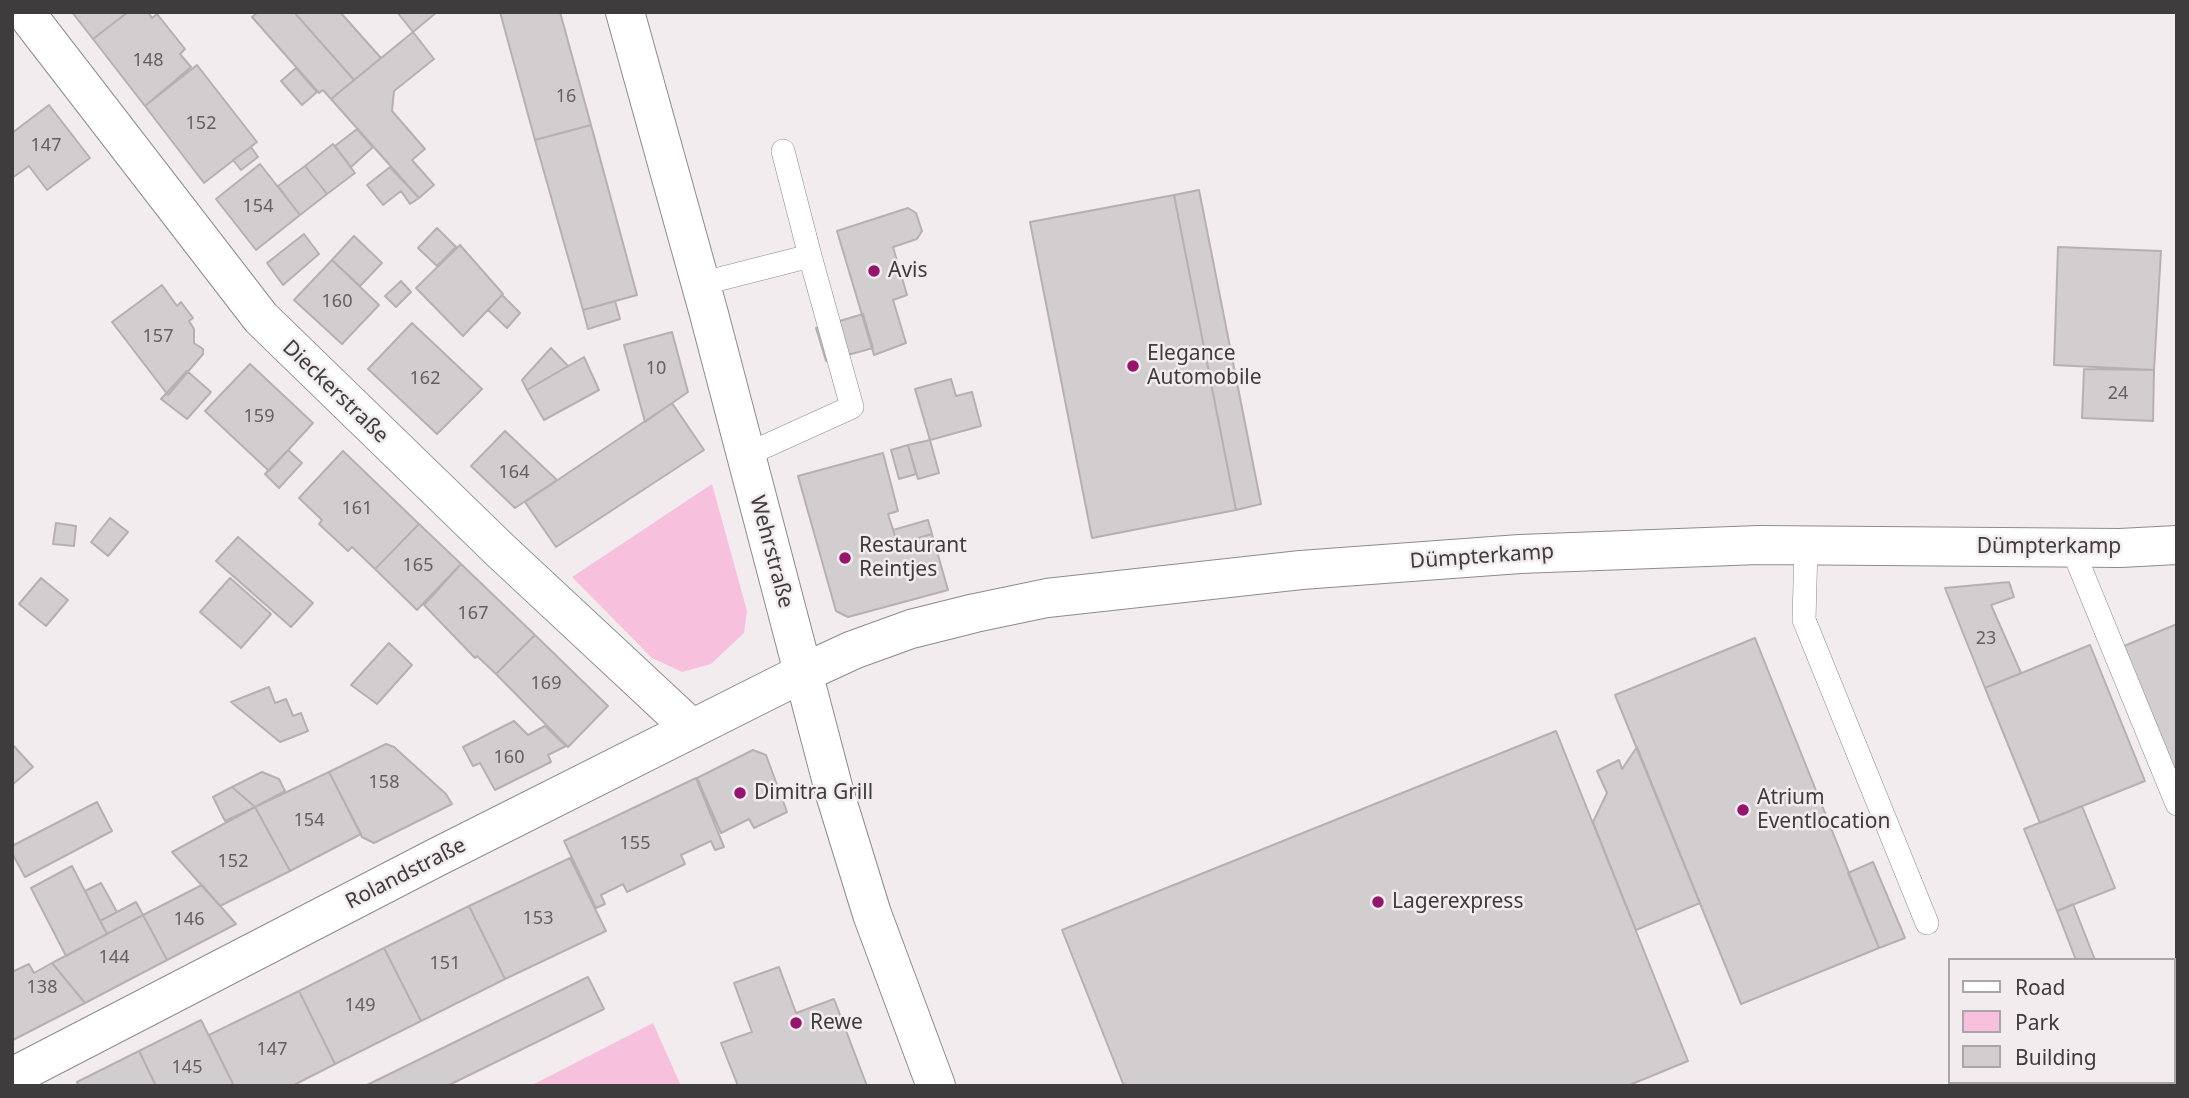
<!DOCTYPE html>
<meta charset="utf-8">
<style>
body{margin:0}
#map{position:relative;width:2189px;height:1098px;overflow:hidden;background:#f2ecef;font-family:"Noto Sans",sans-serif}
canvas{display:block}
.frame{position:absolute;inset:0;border:14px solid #3e3c3d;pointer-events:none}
.legend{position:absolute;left:1948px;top:958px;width:228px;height:126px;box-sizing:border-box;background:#f2ecef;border:2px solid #aaa6a8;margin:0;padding:9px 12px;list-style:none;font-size:21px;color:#3e3c3d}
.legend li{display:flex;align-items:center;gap:14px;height:35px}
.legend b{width:35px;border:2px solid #aaa6a8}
</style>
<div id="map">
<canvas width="2189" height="1098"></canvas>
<div class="frame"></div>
<ul class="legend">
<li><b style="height:9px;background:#fff"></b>Road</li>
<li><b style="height:19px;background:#f7c1de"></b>Park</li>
<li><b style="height:19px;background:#d2cdcf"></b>Building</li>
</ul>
</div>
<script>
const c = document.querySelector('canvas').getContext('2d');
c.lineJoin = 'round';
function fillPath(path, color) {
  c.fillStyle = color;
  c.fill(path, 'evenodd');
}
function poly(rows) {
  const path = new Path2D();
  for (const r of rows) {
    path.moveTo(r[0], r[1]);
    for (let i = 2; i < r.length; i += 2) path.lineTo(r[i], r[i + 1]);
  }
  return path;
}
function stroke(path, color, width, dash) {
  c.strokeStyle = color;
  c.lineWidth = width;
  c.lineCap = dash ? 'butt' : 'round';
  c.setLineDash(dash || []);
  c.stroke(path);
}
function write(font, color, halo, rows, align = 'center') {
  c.font = font + ' "Noto Sans",sans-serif';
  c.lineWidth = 5;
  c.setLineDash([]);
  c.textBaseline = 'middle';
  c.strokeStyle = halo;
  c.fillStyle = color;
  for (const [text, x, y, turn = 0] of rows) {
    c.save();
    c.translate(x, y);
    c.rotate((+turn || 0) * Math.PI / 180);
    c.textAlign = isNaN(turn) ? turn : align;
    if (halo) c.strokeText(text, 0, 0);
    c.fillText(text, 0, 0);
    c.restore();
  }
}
fillPath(poly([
 [712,484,747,611,744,633,711,664,682,672,652,658,572,577],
 [653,1023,681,1086,530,1086]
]), '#f7c1de');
const building = poly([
 [72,12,128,12,93,39,72,12],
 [128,12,148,12,152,18,157,14,185,49,180,54,191,67,145,106,93,39,128,12],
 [258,12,294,12,354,80,331,99,323,90,319,93,252,17,258,12],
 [294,12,340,12,381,58,354,80,294,12],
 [397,12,437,12,413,32,397,12],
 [500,12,560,12,591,125,535,140,500,12],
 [413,32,434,59,394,91,392,111,425,149,412,160,434,185,419,198,331,99,413,32],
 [197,65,257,142,204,183,145,106,197,65],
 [296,68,317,92,302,105,281,81,296,68],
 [49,105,90,158,47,190,29,166,12,178,12,133,49,105],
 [591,125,637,295,583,310,535,140,591,125],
 [357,129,373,147,351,167,335,146,357,129],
 [333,144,355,173,327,194,305,166,333,144],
 [251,147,258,157,241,170,233,160,251,147],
 [260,164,300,215,256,250,216,199,260,164],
 [305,166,327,194,300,215,278,186,305,166],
 [390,167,419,198,410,204,401,191,383,205,367,185,390,167],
 [1199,190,1261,504,1236,510,1174,195,1199,190],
 [1174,195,1236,510,1092,538,1030,222,1174,195],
 [908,208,916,213,922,231,917,239,893,247,907,295,893,300,906,343,874,355,837,231,908,208],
 [437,228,456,247,437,266,418,248,437,228],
 [304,234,319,254,283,285,267,263,304,234],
 [354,236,382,263,360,286,332,260,354,236],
 [460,245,503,294,463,336,416,288,460,245],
 [2058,247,2161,251,2154,370,2054,365,2058,247],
 [332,260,379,305,342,344,294,300,332,260],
 [401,281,411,292,396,307,385,296,401,281],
 [162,285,177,306,181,302,193,318,189,321,194,329,194,343,203,349,203,354,168,395,112,322,162,285],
 [502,295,520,313,507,328,488,310,502,295],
 [615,301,620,319,588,329,583,310,615,301],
 [863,314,873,348,826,361,816,328,863,314],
 [412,323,482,389,437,434,368,369,412,323],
 [672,332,688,392,645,422,624,345,672,332],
 [551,348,568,366,527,390,522,380,551,348],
 [584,357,599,390,544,420,527,390,584,357],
 [250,364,313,423,269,471,205,411,250,364],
 [2084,369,2154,370,2153,421,2082,418,2084,369],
 [187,371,211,392,187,419,161,399,187,371],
 [951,379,956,396,972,392,981,426,930,440,915,389,951,379],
 [672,403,704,450,556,547,525,502,672,403],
 [505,431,557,480,515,508,471,466,505,431],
 [930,440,939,473,918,479,908,445,930,440],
 [908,445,916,474,899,479,891,450,908,445],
 [288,450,302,463,279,488,265,474,288,450],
 [343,451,419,524,375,569,352,547,348,551,319,524,322,520,299,498,343,451],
 [883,453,898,511,888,514,895,536,901,543,932,534,948,590,848,617,836,611,798,476,883,453],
 [110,518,128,532,108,556,91,542,110,518],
 [928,520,932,534,901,543,895,536,893,530,928,520],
 [56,523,76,526,74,546,53,544,56,523],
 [419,524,461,564,417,610,375,569,419,524],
 [238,537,313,603,291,627,216,561,238,537],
 [461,564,535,635,496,674,477,656,475,658,424,605,461,564],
 [41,578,68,600,46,626,19,604,41,578],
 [230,578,271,614,241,648,200,612,230,578],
 [2009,582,2014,597,1991,605,2021,673,1985,688,1945,588,2009,582],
 [2177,624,2177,784,2124,646,2177,624],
 [535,635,608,706,568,747,496,674,535,635],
 [1755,638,1879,948,1741,1004,1615,695,1755,638],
 [389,643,412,665,377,704,351,685,389,643],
 [2090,645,2145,781,2040,823,1985,688,2090,645],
 [269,687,275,703,286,699,293,716,301,713,308,731,280,742,231,702,269,687],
 [514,721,528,735,545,726,566,746,548,755,551,762,495,790,480,763,473,766,463,747,514,721],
 [1556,731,1688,1061,1627,1086,1124,1086,1062,930,1556,731],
 [12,744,33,767,12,785,12,744],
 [386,744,394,747,446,794,452,804,374,843,362,837,329,772,386,744],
 [1637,747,1700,903,1636,930,1593,822,1607,793,1597,771,1619,760,1622,769,1637,747],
 [753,750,766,755,787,812,754,828,749,819,721,833,697,778,753,750],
 [262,772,279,779,285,791,255,807,232,787,262,772],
 [329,772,361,834,290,871,255,807,329,772],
 [696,778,724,847,715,850,711,841,681,855,685,864,627,892,623,884,601,895,605,904,596,908,564,841,696,778],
 [232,787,255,807,225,821,213,797,232,787],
 [97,802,112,831,25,877,12,853,12,846,97,802],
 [2082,806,2115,888,2057,911,2024,829,2082,806],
 [255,807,290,871,220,906,172,852,255,807],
 [570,858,606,931,505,979,469,906,570,858],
 [1873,862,1905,938,1879,948,1848,873,1873,862],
 [72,866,107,934,66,956,31,888,72,866],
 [101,883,117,912,100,921,85,891,101,883],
 [202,885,236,924,167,960,143,915,202,885],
 [136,902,143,915,107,934,100,921,136,902],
 [2073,904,2095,960,2076,960,2057,911,2073,904],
 [469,906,505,979,421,1021,384,948,469,906],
 [143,915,167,960,85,1003,52,963,143,915],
 [384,948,421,1021,335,1064,299,991,384,948],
 [52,963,85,1003,13,1040,12,972,29,964,34,973,52,963],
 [779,967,796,1013,834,999,867,1086,738,1086,721,1043,752,1032,734,983,779,967],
 [588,977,604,1009,447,1086,367,1085,588,977],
 [299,991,335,1064,292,1086,234,1086,209,1035,299,991],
 [201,1020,234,1086,156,1086,139,1051,201,1020],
 [139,1051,156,1086,79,1086,77,1082,139,1051]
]);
fillPath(building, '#d2cdcf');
stroke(building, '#b6b0b3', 2);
const lane = poly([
 [700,284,810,256,783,151],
 [746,455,852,407,810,256],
 [1806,546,1804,620,1927,923],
 [2072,548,2177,804]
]);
const street = poly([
 [25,12,261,318,501,551,692,729],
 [12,1077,437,857,801,674,853,650,911,629,975,613,1047,598,1301,570,1520,554,1759,545,2120,548,2177,545]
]);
const secondary = poly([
 [625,12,709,314,835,794,872,914,936,1086],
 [2173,1024,2177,1023],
 [2022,1086,2030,1082]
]);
stroke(lane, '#8f8a8c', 24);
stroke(street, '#8f8a8c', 40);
stroke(secondary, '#8f8a8c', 40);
stroke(lane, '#fff', 23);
stroke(street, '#fff', 38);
stroke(secondary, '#fff', 38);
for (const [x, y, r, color] of [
 [874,271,7,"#95146d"],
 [1133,366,7,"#95146d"],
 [845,558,7,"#95146d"],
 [740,793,7,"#95146d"],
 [1743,810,7,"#95146d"],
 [1378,902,7,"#95146d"],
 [796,1023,7,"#95146d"]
]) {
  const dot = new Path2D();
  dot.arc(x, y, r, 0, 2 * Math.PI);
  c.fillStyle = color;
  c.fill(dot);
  stroke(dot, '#f2ecef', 2.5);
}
write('18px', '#636062', null, [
 ["148",148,61],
 ["16",566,97],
 ["152",201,124],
 ["147",46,146],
 ["154",258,207],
 ["160",337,302],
 ["157",158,337],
 ["10",656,369],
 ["162",425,379],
 ["24",2118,394],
 ["159",259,417],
 ["164",514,473],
 ["161",357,509],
 ["165",418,566],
 ["167",473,614],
 ["23",1986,639],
 ["169",546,684],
 ["160",509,758],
 ["158",384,783],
 ["154",309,821],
 ["155",635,844],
 ["152",233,862],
 ["153",538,919],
 ["146",189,920],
 ["144",114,958],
 ["151",445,964],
 ["138",42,988],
 ["149",360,1006],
 ["147",272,1050],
 ["145",187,1068]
]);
write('21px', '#3e3c3d', '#f2ecef', [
 ["Avis",888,271],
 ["Elegance",1147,354],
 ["Automobile",1147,378],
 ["Restaurant",859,546],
 ["Reintjes",859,570],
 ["Dimitra Grill",754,793],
 ["Atrium",1757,798],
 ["Eventlocation",1757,822],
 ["Lagerexpress",1392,902],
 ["Rewe",810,1023]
], 'left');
write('21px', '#3e3c3d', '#f2ecef', [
 ["Dieckerstraße",335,392,44],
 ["Dümpterkamp",2049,547],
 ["Wehrstraße",771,552,75],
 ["Dümpterkamp",1482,557,-4],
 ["Rolandstraße",406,874,-27]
]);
</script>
